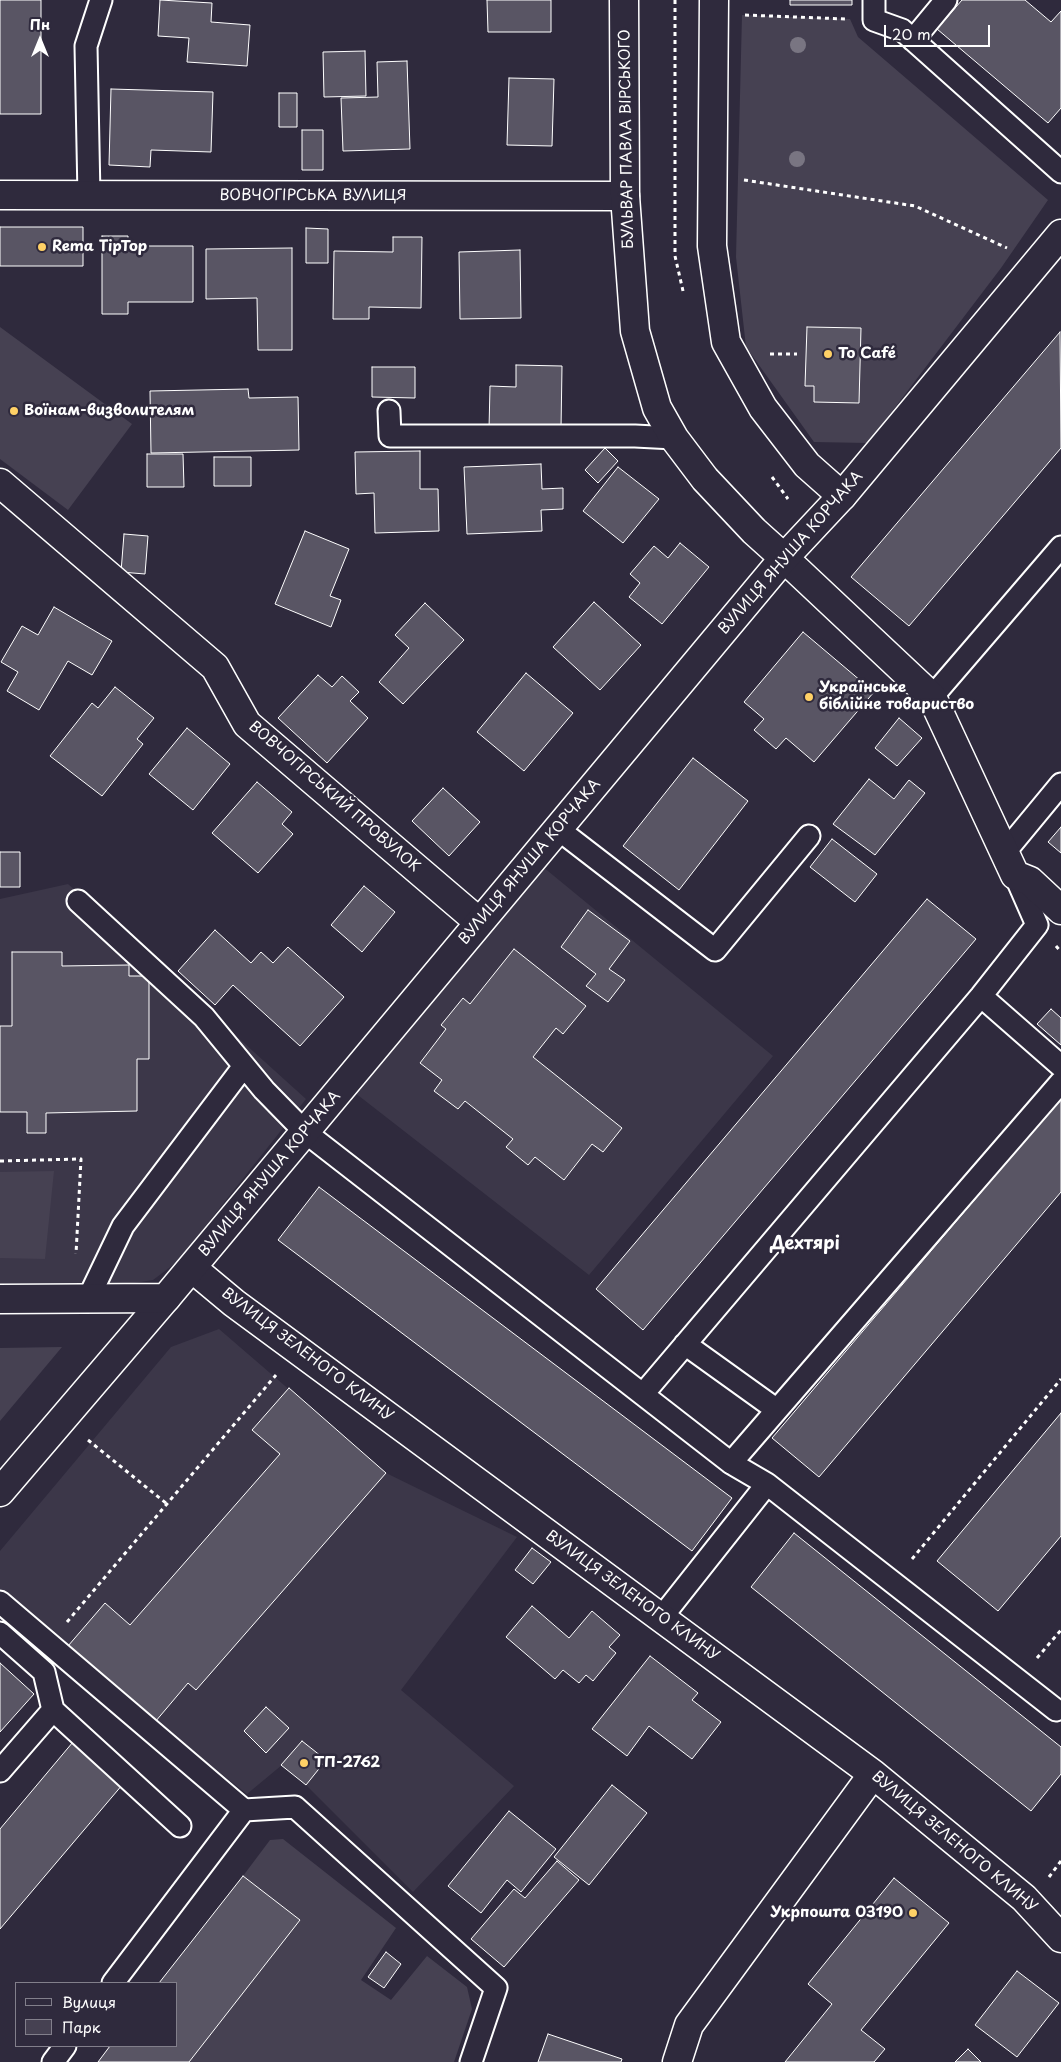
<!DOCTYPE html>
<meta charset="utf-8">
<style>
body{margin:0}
#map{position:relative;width:1061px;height:2062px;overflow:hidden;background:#2f2a3d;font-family:"Playpen Sans",sans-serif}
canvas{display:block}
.legend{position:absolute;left:15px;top:1982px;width:162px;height:65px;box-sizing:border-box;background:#2f2a3d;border:1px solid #827f8b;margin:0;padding:6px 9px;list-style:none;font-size:15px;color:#fff}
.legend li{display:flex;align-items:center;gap:10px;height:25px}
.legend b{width:25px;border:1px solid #827f8b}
.north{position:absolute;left:15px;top:15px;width:50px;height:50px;-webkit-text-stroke:4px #2f2a3d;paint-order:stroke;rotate:0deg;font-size:14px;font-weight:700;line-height:20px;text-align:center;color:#fff}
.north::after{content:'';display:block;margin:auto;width:18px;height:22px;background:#fff;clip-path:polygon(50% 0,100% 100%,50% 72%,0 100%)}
.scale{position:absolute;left:884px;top:25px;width:106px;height:22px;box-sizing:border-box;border:2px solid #fff;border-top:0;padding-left:6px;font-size:15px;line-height:18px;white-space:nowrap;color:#fff;-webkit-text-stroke:4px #2f2a3d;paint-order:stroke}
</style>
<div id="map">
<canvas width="1061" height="2062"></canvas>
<ul class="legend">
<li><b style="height:6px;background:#2f2a3d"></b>Вулиця</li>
<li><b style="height:14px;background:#464152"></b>Парк</li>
</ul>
<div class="north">Пн</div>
<div class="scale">20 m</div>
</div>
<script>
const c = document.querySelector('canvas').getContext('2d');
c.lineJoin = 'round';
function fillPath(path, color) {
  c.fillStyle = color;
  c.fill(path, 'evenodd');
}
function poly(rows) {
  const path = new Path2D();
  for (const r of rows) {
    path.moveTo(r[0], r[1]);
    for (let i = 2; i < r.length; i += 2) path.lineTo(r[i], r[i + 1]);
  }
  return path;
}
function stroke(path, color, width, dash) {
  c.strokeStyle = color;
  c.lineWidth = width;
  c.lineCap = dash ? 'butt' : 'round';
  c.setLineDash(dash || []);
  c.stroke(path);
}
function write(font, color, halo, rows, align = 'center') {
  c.font = font + ' "Playpen Sans",sans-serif';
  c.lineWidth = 5;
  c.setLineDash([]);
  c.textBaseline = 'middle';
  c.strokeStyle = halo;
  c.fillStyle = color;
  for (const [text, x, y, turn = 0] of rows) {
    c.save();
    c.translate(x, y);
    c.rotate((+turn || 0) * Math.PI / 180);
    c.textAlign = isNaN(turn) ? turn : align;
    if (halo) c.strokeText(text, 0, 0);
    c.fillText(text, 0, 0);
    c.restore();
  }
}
fillPath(poly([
 [537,862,773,1056,589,1275,350,1089],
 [68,884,306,1099,177,1262,153,1280,110,1287,0,1289,0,899],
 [219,1329,386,1473,517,1537,401,1690,514,1786,413,1892,306,1785,282,1765,247,1794,155,1722,68,1646,0,1592,0,1551,171,1347]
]), '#3c3749');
fillPath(poly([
 [742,15,850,19,858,37,1048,200,1001,268,868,443,814,442,746,347,736,257],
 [0,327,132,424,68,510,0,459],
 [54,1171,45,1259,0,1258,0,1172],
 [62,1347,0,1421,0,1348],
 [283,1839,396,1928,361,1980,391,2000,427,1956,467,1987,472,2009,454,2062,189,2062,299,1920,243,1876,270,1840]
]), '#464152');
const building = poly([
 [0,0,41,0,41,114,0,114,0,0],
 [160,0,212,3,211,22,250,25,247,66,187,62,189,38,158,36,160,0],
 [487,0,551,0,551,32,488,32,487,0],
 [790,0,852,0,852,5,790,5,790,0],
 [962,0,1025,0,1051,22,1061,11,1061,108,1048,123,937,29,962,0],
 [365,51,366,96,324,97,323,52,365,51],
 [407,61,410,149,343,151,341,98,378,97,377,62,407,61],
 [509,78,554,79,552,146,507,145,509,78],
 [111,89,213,92,211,152,151,150,150,167,109,165,111,89],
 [279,93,297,93,297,127,279,127,279,93],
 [302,130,323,130,323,170,302,170,302,130],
 [0,227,83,227,83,266,0,266,0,227],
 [306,228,328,229,328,263,306,263,306,228],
 [102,236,128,236,128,246,193,246,193,302,128,302,128,314,102,314,102,236],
 [393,237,422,237,421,308,369,307,369,319,333,319,334,251,393,252,393,237],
 [292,248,292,350,258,350,257,298,206,299,206,249,292,248],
 [520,250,521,318,460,319,459,252,520,250],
 [807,327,861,328,859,403,814,402,814,386,805,386,807,327],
 [1060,332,1061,448,909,626,851,577,1060,332],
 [516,365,562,366,561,429,489,429,490,386,516,387,516,365],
 [372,367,415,367,415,398,372,397,372,367],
 [248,389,249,398,298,397,299,450,151,453,150,391,248,389],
 [605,448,618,461,598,483,585,470,605,448],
 [420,451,420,489,438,489,439,531,375,533,374,493,356,494,355,452,420,451],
 [147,454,183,454,184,487,147,487,147,454],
 [214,457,251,457,251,486,214,486,214,457],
 [541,464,542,489,563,488,563,509,541,510,542,531,467,534,464,467,541,464],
 [618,467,659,499,623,543,583,511,618,467],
 [305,531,349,549,330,596,341,600,331,627,275,604,305,531],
 [124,534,148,536,145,574,121,572,124,534],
 [680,543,709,567,662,624,629,597,640,583,630,574,654,546,668,558,680,543],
 [594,602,641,645,600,690,553,647,594,602],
 [425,603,464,640,403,704,379,682,409,648,395,635,425,603],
 [54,607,112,641,92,675,68,661,39,710,7,691,18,672,1,662,22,626,38,635,54,607],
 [803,632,874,692,814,762,786,738,776,749,754,730,764,719,744,702,803,632],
 [526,673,573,713,524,771,477,732,526,673],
 [318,675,332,687,342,676,359,692,350,701,368,718,327,763,278,718,318,675],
 [115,687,154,718,137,739,143,744,102,796,50,756,92,703,98,708,115,687],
 [899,718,922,738,897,766,875,748,899,718],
 [187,728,230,764,193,810,149,774,187,728],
 [693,758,748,801,679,890,623,846,693,758],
 [869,779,894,799,909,780,925,793,875,855,833,824,869,779],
 [257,782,292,812,282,824,293,834,258,873,212,833,257,782],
 [443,788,480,822,449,856,412,821,443,788],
 [1061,827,1061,853,1048,842,1061,827],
 [832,839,877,874,855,902,810,867,832,839],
 [0,852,20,852,20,887,0,887,0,852],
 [364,886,395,912,362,952,331,925,364,886],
 [927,899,976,939,643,1330,596,1289,927,899],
 [588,910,630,941,609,969,625,980,608,1002,586,986,596,974,561,947,588,910],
 [215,930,251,963,261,952,273,963,288,947,344,997,300,1046,233,985,215,1005,178,971,215,930],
 [514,949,586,1006,563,1034,556,1028,533,1057,622,1128,603,1152,592,1144,564,1180,535,1157,528,1165,506,1147,513,1139,465,1101,458,1109,434,1091,442,1080,420,1063,446,1029,441,1025,463,998,470,1004,514,949],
 [12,952,62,952,62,966,129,965,129,976,149,976,149,1059,137,1059,137,1111,46,1113,46,1133,27,1133,27,1112,0,1112,0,1026,12,1026,12,952],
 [1051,1009,1061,1018,1061,1045,1037,1024,1051,1009],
 [1061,1098,1061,1192,819,1477,772,1438,1061,1098],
 [319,1187,732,1498,692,1551,278,1240,319,1187],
 [289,1388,386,1473,196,1690,188,1683,155,1722,68,1646,105,1603,130,1625,280,1454,252,1430,289,1388],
 [1061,1413,1061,1536,998,1611,937,1561,1061,1413],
 [794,1533,1061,1747,1061,1774,1031,1811,751,1587,794,1533],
 [532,1548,551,1562,533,1584,515,1570,532,1548],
 [532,1606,569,1638,592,1611,620,1635,609,1647,616,1653,593,1681,586,1675,579,1683,563,1670,555,1679,506,1637,532,1606],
 [650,1656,698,1693,692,1700,721,1722,692,1759,649,1726,627,1756,592,1729,650,1656],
 [0,1663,34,1694,0,1732,0,1663],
 [266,1707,289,1728,266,1753,244,1731,266,1707],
 [302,1741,326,1760,306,1785,281,1765,302,1741],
 [73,1742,123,1784,0,1929,0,1829,73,1742],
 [612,1785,647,1813,589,1885,554,1857,612,1785],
 [509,1811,556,1849,521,1892,507,1880,481,1913,448,1886,509,1811],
 [557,1861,579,1880,504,1967,471,1939,514,1889,525,1898,557,1861],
 [243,1876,300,1920,189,2062,98,2062,110,2046,176,2046,176,1983,159,1983,243,1876],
 [894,1878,949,1923,861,2030,885,2049,874,2062,785,2062,832,2004,808,1984,894,1878],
 [386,1952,401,1964,384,1988,368,1977,386,1952],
 [1017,1971,1059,2003,1017,2057,975,2025,1017,1971],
 [548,2034,622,2059,621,2062,538,2062,548,2034],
 [968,2049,981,2062,955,2062,968,2049]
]);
fillPath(building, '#595564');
stroke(building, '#fff', 1);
const lane = poly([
 [874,0,874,20,902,30,1061,172],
 [913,40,946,0],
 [89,196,86,46,101,0],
 [389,411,390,436,635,436,674,438],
 [932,697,1061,547],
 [558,829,715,950,809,836],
 [1004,853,1061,784],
 [78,901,204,1017,264,1090,305,1132,731,1463,767,1484],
 [981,996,1061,1066],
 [88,1299,123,1226,244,1066],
 [685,1344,777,1410],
 [643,1394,981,996,1037,925,1015,875],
 [731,1463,1061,1082],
 [0,1602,244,1810,295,1807,496,1988,471,2062],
 [661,1618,767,1484,1056,1710],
 [0,1633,44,1672,53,1710,180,1826],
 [0,1771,53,1710],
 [113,1983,244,1810],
 [53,2062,65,2046]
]);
const street = poly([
 [0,195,625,196],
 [0,483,215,667,247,724,479,922],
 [842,496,1061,234],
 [784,558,932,697,1015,875,1030,881,1061,910],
 [192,1268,234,1303,873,1774,1024,1898,1061,1938],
 [0,1492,166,1298],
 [677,2062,689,2025,873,1774]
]);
const secondary = poly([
 [624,0,625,196,635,331,657,408,674,438,705,479,754,531,784,558],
 [0,1299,166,1298,784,558,842,496,807,465,763,408,726,342,712,246,714,0]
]);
stroke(lane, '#fff', 25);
stroke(street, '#fff', 31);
stroke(secondary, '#fff', 31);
stroke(poly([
 [675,0,675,256,683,291],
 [745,15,846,19],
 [744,180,915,206,1007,248],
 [770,354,797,354],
 [772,477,788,499],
 [1056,946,1061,952],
 [0,1161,81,1159,76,1254],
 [88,1440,167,1504],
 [912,1559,1061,1379],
 [67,1622,276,1375],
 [1037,1658,1061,1630],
 [1049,1877,1061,1861]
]), '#fff', 3, [4, 4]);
stroke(lane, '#2f2a3d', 21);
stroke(street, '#2f2a3d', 28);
stroke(secondary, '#2f2a3d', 28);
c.fillStyle = '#797582';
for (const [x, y] of [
 [798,45],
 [797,159]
]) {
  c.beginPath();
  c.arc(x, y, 8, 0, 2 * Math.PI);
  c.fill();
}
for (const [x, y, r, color] of [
 [42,247,5,"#ffd166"],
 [828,354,5,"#ffd166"],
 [14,411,5,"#ffd166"],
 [809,697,5,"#ffd166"],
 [304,1763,5,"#ffd166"],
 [913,1913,5,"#ffd166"]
]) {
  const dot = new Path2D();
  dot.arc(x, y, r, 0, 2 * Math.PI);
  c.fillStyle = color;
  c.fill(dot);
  stroke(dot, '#2f2a3d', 2);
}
write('15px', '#fff', '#2f2a3d', [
 ["БУЛЬВАР ПАВЛА ВІРСЬКОГО",627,139,-91],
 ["ВОВЧОГІРСЬКА ВУЛИЦЯ",313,196],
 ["ВУЛИЦЯ ЯНУША КОРЧАКА",791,553,-49],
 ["ВОВЧОГІРСЬКИЙ ПРОВУЛОК",334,797,41],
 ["ВУЛИЦЯ ЯНУША КОРЧАКА",530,862,-50],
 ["ВУЛИЦЯ ЯНУША КОРЧАКА",270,1174,-50],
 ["ВУЛИЦЯ ЗЕЛЕНОГО КЛИНУ",307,1355,37],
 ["ВУЛИЦЯ ЗЕЛЕНОГО КЛИНУ",632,1596,36],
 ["ВУЛИЦЯ ЗЕЛЕНОГО КЛИНУ",954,1842,40]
]);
write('bold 15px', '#fff', '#2f2a3d', [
 ["Rema TipTop",52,247],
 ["To Café",838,354],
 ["Воїнам-визволителям",24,411],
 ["Українське",819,688],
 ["біблійне товариство",819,705],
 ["ТП-2762",314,1763],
 ["Укрпошта 03190",903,1913,"right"]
], 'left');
write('bold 18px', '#fff', '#2f2a3d', [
 ["Дехтярі",805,1244]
]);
</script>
